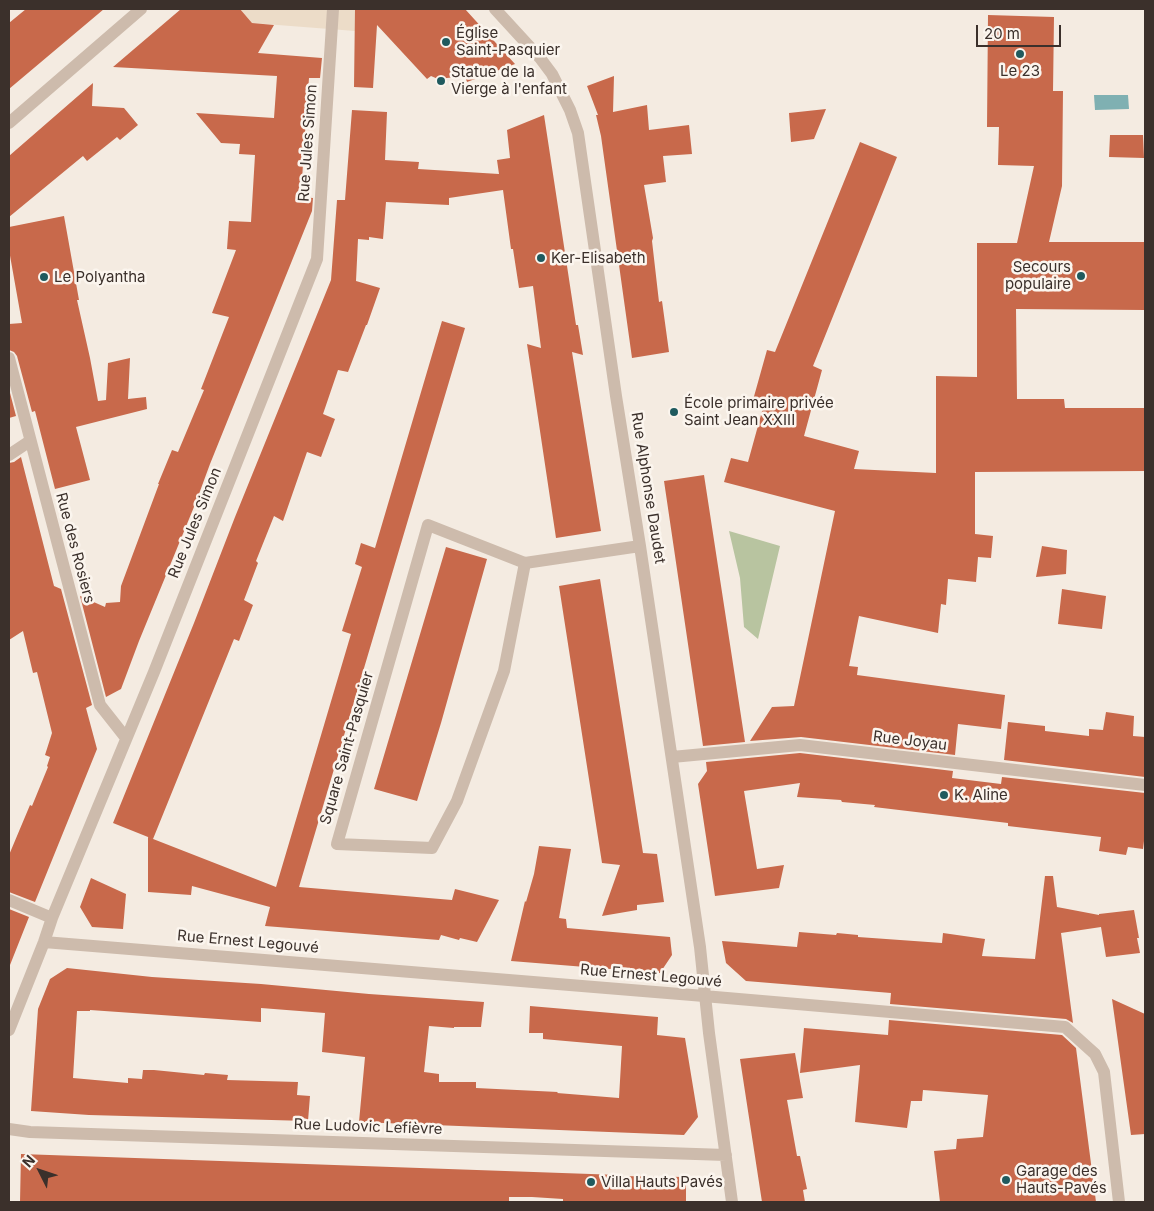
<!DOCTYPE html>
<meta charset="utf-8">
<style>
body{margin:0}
#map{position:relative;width:1154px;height:1211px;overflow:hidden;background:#f4ebe1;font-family:Inter,sans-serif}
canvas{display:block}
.frame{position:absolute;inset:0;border:10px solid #3b302b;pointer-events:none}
.north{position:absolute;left:15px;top:1146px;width:50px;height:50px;-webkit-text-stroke:4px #fbf5ee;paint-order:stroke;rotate:311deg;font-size:14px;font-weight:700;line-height:20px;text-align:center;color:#3b302b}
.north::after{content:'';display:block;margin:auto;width:18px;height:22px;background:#3b302b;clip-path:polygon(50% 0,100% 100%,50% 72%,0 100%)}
.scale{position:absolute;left:976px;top:25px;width:85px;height:22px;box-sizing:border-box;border:2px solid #3b302b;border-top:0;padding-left:6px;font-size:15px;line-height:18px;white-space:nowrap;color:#3b302b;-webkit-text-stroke:4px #fbf5ee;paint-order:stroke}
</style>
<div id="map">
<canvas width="1154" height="1211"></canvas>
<div class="frame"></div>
<div class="north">N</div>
<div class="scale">20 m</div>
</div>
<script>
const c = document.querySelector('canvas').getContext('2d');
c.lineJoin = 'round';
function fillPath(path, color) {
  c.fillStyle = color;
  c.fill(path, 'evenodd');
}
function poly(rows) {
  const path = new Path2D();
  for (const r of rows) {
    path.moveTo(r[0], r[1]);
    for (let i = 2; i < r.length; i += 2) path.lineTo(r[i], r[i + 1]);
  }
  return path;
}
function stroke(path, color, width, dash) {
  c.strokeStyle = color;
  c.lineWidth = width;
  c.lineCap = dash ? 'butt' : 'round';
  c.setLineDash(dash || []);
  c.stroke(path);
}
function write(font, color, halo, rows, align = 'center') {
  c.font = font + ' Inter,sans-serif';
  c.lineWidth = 5;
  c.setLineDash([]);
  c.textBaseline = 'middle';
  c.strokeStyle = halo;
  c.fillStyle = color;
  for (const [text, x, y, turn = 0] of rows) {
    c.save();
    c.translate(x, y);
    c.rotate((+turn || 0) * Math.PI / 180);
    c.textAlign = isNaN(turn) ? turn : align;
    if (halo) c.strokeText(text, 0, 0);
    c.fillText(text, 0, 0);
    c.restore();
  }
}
fillPath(poly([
 [729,531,780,546,758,639,744,627,740,578]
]), '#b8c4a0');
fillPath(poly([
 [240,9,355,9,355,31,252,23]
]), '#ecdcc8');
fillPath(poly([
 [1094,95,1128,95,1129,109,1095,110]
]), '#7fb0b2');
fillPath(poly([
 [26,9,104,9,9,89,9,23],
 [181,9,240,9,252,23,274,25,258,53,322,58,320,78,309,78,304,147,301,197,313,198,312,211,210,464,196,502,139,641,121,689,106,697,80,596,105,607,106,603,120,602,121,586,159,484,158,484,172,450,178,452,204,390,201,389,229,317,212,313,236,250,227,249,229,221,251,222,255,155,239,154,240,144,221,143,196,113,274,118,277,76,113,67],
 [355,9,465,9,515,64,467,82,465,76,438,79,431,76,427,79,377,25,373,88,354,87],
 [988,15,1054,17,1053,91,1063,91,1062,186,1049,242,1145,242,1145,310,1016,309,1017,399,1064,399,1065,408,1145,408,1145,471,975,472,975,534,993,536,991,558,978,557,976,582,948,579,946,605,941,604,938,633,859,616,849,666,858,667,857,675,1005,695,1001,729,958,724,955,755,801,737,750,741,772,707,794,706,835,511,724,482,731,458,748,462,764,404,753,400,767,350,775,352,860,142,897,157,813,366,822,370,804,436,859,451,854,469,936,473,936,376,977,377,977,243,1017,243,1034,166,998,165,999,127,987,127],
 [614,76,613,112,647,105,649,130,689,125,692,154,663,156,666,182,644,185,653,238,652,241,659,302,662,301,669,352,632,358,601,136,596,115,598,115,587,86],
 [93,83,92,106,124,108,138,125,120,140,117,137,87,161,83,156,9,217,9,156],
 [826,109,814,139,791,142,789,113],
 [352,110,387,112,385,160,419,162,418,169,499,174,497,160,510,158,507,130,544,115,576,325,578,325,583,355,572,352,601,531,556,538,527,344,541,348,533,286,519,288,513,249,511,249,503,190,449,198,449,205,386,202,383,239,369,237,369,240,358,239,356,281,380,288,367,325,366,325,348,372,338,370,323,414,335,419,321,457,307,452,283,521,274,516,256,561,258,563,244,600,253,605,239,641,234,639,153,839,113,823,194,623,235,517,331,280,337,200,345,200],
 [1110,135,1143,135,1144,158,1109,157],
 [64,216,79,300,77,300,90,358,98,401,106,400,108,363,130,358,128,399,146,397,147,409,76,427,90,480,55,489,35,411,32,412,17,356,14,352,9,350,9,324,22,323,9,250,9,227],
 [442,321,465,328,299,887,452,900,455,889,499,900,477,942,460,938,459,940,441,935,439,940,265,926,270,907,192,886,191,895,148,892,148,837,276,887,351,634,342,631,362,567,355,564,361,543,375,548],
 [9,389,16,416,9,418],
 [21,457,54,586,61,589,92,705,86,708,97,749,35,902,9,892,9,855,30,805,32,806,48,767,47,766,50,757,45,755,52,733,37,672,33,673,23,631,9,640,9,463,14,462],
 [704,475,745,742,703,746,664,481],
 [1042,546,1067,550,1066,574,1036,577],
 [446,547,487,559,441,723,417,801,374,789],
 [600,579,643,853,657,854,664,902,637,905,637,910,602,916,620,865,602,863,559,586],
 [1062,589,1106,596,1102,629,1058,624],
 [1106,712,1134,716,1133,736,1145,737,1145,777,1004,760,1008,722,1045,726,1045,731,1089,736,1089,729,1103,730],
 [800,753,953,771,952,778,1001,784,1002,777,1145,793,1145,833,1143,849,1128,847,1126,855,1099,851,1101,837,1008,826,1008,823,874,807,875,805,842,802,841,800,797,797,800,783,744,791,757,869,784,865,779,888,715,896,698,784,707,771,706,762],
 [539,846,571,849,559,918,566,919,567,928,670,937,672,955,660,973,511,961,525,901,526,902,534,874],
 [1045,876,1053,876,1057,907,1099,915,1099,914,1134,910,1139,938,1137,938,1140,953,1106,957,1101,927,1061,933,1073,1023,1066,1019,890,1004,891,993,746,981,726,963,722,941,797,947,799,932,836,935,837,933,858,935,858,937,942,943,943,933,985,939,982,956,1035,959],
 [91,878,126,894,123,929,92,927,80,907],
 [9,909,29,917,10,965,9,965],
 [67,968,152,977,261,984,369,994,484,1002,481,1027,454,1027,454,1028,429,1026,424,1072,439,1074,439,1082,476,1082,476,1088,558,1092,557,1093,619,1098,622,1046,543,1039,543,1033,529,1033,530,1006,658,1017,657,1035,685,1038,698,1117,684,1135,359,1122,365,1057,322,1052,325,1013,261,1008,261,1022,90,1010,90,1011,77,1011,73,1078,128,1083,128,1078,142,1079,143,1070,154,1070,204,1075,205,1073,228,1075,227,1080,298,1082,297,1095,310,1096,308,1121,89,1115,31,1111,38,1009,50,979],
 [1112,999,1145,1014,1145,1134,1131,1135],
 [889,1020,1062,1035,1076,1048,1096,1202,1062,1202,1033,1201,1033,1202,940,1202,934,1151,956,1149,957,1139,983,1137,988,1095,923,1090,922,1101,911,1101,907,1128,855,1122,860,1065,800,1073,804,1028,888,1035],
 [795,1053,803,1098,787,1100,797,1156,800,1156,807,1189,803,1190,805,1202,762,1202,740,1059],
 [21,1154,619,1175,619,1176,686,1177,686,1202,563,1202,563,1199,532,1197,509,1197,509,1202,20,1202]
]), '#c8694b');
stroke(poly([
 [495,9,540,58,552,74,570,110,578,133,616,396,640,546,700,947,709,1033,732,1202],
 [9,123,141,9],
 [9,358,100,705,126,738],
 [9,455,30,441],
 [525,563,428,525,337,844,432,848,457,801,504,671,525,563,640,546],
 [672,757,800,745,1145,785],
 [9,900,52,918],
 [44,942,692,995,1065,1027,1095,1054,1104,1072,1119,1202],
 [9,1030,44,942,52,918,154,672,317,259,333,9],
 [9,1129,30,1132,726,1155]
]), '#cdbbac', 12);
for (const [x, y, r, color] of [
 [446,42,5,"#1f5a5e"],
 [1020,54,5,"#1f5a5e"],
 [441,81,5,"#1f5a5e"],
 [541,258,5,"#1f5a5e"],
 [1081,276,5,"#1f5a5e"],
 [44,277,5,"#1f5a5e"],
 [674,412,5,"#1f5a5e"],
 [944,795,5,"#1f5a5e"],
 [1006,1180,5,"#1f5a5e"],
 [591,1182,5,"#1f5a5e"]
]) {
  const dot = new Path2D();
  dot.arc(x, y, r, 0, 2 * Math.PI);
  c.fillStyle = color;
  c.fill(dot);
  stroke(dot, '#fbf5ee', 2);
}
write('15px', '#3b302b', '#fbf5ee', [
 ["Église",456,33],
 ["Saint-Pasquier",456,50],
 ["Le 23",1020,71,"center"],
 ["Statue de la",451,72],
 ["Vierge à l'enfant",451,89],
 ["Ker-Elisabeth",551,258],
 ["Secours",1071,267,"right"],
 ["populaire",1071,284,"right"],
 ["Le Polyantha",54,277],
 ["École primaire privée",684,403],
 ["Saint Jean XXIII",684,420],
 ["K. Aline",954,795],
 ["Garage des",1016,1171],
 ["Hauts-Pavés",1016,1188],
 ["Villa Hauts Pavés",601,1182]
], 'left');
write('15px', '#3b302b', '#fbf5ee', [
 ["Rue Jules Simon",308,143,-86],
 ["Rue Alphonse Daudet",648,488,81],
 ["Rue Jules Simon",195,523,-68],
 ["Rue des Rosiers",75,548,75],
 ["Rue Joyau",910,741,7],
 ["Square Saint-Pasquier",347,748,-74],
 ["Rue Ernest Legouvé",248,942,5],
 ["Rue Ernest Legouvé",651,976,5],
 ["Rue Ludovic Lefièvre",368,1127,2]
]);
</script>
